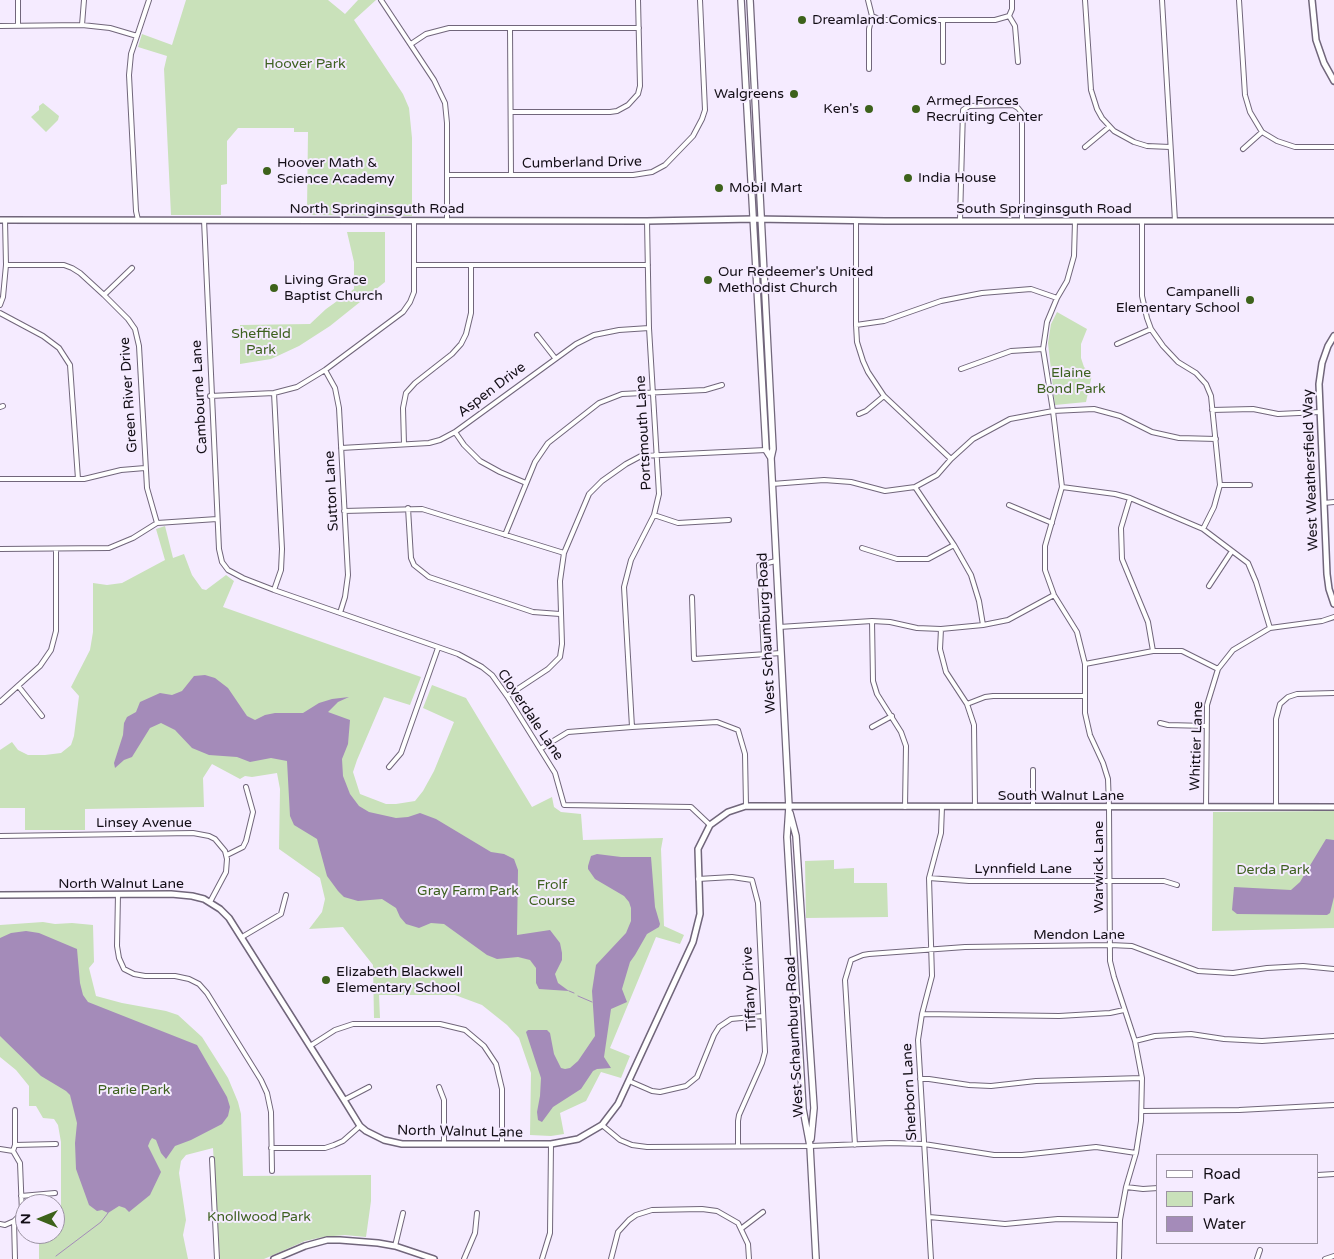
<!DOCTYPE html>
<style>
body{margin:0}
#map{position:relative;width:1334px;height:1259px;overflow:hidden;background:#f5ebff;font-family:"Varela Round",sans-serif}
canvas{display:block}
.legend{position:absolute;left:1156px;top:1154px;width:162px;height:90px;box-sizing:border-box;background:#f5ebff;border:1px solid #9b93a2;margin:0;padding:6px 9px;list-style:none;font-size:15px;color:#130e16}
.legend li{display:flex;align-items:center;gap:10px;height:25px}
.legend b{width:25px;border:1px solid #9b93a2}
.north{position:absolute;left:15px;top:1194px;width:50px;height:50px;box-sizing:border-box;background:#f5ebff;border:1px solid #9b93a2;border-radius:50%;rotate:270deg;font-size:14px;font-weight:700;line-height:20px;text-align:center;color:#130e16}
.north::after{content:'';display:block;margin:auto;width:18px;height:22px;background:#3d621b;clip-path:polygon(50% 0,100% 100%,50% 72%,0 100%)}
</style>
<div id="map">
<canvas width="1334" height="1259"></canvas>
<ul class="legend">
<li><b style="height:6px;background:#fff"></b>Road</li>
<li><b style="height:14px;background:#c9e1ba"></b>Park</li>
<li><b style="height:14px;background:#a48bb9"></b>Water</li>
</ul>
<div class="north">N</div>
</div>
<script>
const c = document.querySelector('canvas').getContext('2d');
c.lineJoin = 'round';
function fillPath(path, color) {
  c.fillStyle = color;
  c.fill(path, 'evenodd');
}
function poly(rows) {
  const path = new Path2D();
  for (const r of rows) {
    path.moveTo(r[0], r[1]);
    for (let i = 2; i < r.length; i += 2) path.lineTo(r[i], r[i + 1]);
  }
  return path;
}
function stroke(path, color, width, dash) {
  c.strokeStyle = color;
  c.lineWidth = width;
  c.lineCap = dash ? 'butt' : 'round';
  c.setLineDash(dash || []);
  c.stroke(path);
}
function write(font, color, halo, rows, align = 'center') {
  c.font = font + ' "Varela Round",sans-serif';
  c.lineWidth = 4;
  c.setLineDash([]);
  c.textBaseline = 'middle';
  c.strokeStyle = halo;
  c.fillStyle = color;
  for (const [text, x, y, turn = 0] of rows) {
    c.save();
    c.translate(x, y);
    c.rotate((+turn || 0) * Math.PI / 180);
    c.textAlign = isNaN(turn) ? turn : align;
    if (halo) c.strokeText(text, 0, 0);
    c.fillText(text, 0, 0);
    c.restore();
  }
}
fillPath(poly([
 [186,0,328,0,345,14,358,0,376,0,354,20,403,94,409,108,412,138,412,216,310,215,307,211,308,132,294,132,294,128,238,128,227,141,227,184,221,185,221,215,171,215,164,69,167,56,138,47,142,34,172,45],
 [43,103,59,116,58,120,46,132,31,117,39,110,39,106],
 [347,232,385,232,385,282,330,326,299,346,271,359,240,364,240,325,310,324,326,309,354,289,354,262],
 [1057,312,1087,329,1081,344,1081,358,1084,367,1092,375,1086,402,1055,405,1048,343,1051,324],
 [165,526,173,558,184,554,192,575,202,589,206,590,226,575,234,581,223,607,421,677,410,705,384,697,357,760,353,772,360,794,386,804,396,804,415,801,423,791,434,771,454,722,423,708,432,685,466,698,532,807,552,797,554,807,561,812,581,814,583,840,663,838,661,849,664,926,684,935,680,944,656,937,610,1048,630,1056,621,1078,601,1072,586,1101,560,1113,564,1134,551,1136,530,1135,531,1073,519,1038,507,1025,482,1005,455,995,379,995,380,1018,374,1018,373,965,343,927,309,929,322,912,325,899,320,878,279,849,280,789,277,773,252,777,245,776,240,779,212,764,203,778,204,807,85,809,85,830,25,830,25,808,0,808,0,750,12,742,18,750,28,755,45,755,61,753,71,745,74,736,79,696,71,687,90,650,93,632,93,583,107,585,122,583,165,560,156,529],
 [1334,811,1334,928,1212,931,1213,812],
 [834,860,834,869,854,868,854,883,887,883,888,917,806,918,805,861],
 [43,922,55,924,72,923,93,925,94,962,89,968,96,996,122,1003,166,1011,178,1015,202,1037,228,1078,238,1102,241,1114,243,1176,371,1175,371,1201,366,1237,345,1235,323,1237,305,1241,264,1259,220,1259,213,1148,186,1155,181,1161,179,1173,186,1220,183,1235,188,1259,39,1259,39,1234,55,1234,55,1224,61,1218,61,1142,58,1125,54,1119,43,1118,36,1106,29,1106,29,1086,16,1070,0,1057,0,925]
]), '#c9e1ba');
fillPath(poly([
 [205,675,215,678,228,688,247,716,255,720,265,715,275,713,303,713,319,703,332,699,349,697,338,702,328,712,350,720,348,744,342,759,343,776,350,794,359,806,369,812,396,818,408,817,420,813,436,819,491,852,504,854,514,859,518,870,517,935,550,930,560,943,562,953,562,960,555,974,558,983,569,991,539,989,536,983,536,968,530,960,518,957,497,959,487,955,444,924,431,923,419,928,406,924,400,917,396,908,382,899,358,901,344,897,338,891,327,876,317,839,294,825,290,816,287,761,271,758,250,762,237,757,209,755,192,748,175,730,161,723,150,728,132,757,124,760,115,768,114,763,123,735,124,723,127,717,136,712,140,702,160,693,172,695,182,691,194,676],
 [1326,839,1334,840,1334,897,1330,913,1327,915,1237,914,1232,910,1234,887,1291,890,1300,882],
 [597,854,621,857,651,857,655,907,660,924,659,927,647,934,635,955,630,962,622,989,627,1002,611,1009,604,1057,611,1068,597,1069,593,1071,581,1089,553,1107,542,1122,538,1120,537,1112,540,1096,541,1078,526,1032,528,1030,547,1030,550,1033,554,1054,561,1068,565,1069,570,1068,578,1061,595,1036,592,991,596,965,626,933,631,921,631,908,629,902,624,896,595,879,588,869,588,866,591,856],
 [26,931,39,933,77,949,80,983,83,995,88,1002,197,1045,227,1097,230,1107,228,1116,222,1124,191,1140,175,1146,166,1159,161,1153,156,1140,152,1138,150,1141,148,1146,161,1172,150,1195,129,1212,125,1208,119,1206,108,1213,102,1210,97,1211,89,1205,76,1169,75,1143,77,1123,70,1095,66,1091,41,1076,0,1036,0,938,11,933]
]), '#a48bb9');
stroke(poly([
 [569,991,574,993],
 [578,996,592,1002],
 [56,1256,101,1222,108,1213]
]), '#a48bb9', 1);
const minor = poly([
 [381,0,434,80,445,103,447,123,447,221],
 [868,0,872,16,869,29,869,69],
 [1012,0,1012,9,1009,16,1015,26,1018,62],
 [1085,0,1091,90,1097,109,1102,118,1114,131,1134,142,1147,146,1170,147],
 [1162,0,1175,221],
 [1239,0,1245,95,1250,112,1262,132,1277,141,1295,147,1334,147],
 [872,16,882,20,995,20,1009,16],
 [943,20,943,62],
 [82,25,84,0],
 [0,26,82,25,110,28,137,36],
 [18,26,18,0],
 [510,29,511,175],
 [411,44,426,34,449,28,639,28],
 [511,112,610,112,617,111,628,105,638,94,640,86,638,0],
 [1085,147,1109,127],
 [1243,149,1262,132],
 [447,175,633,175,652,172,665,165,693,136,702,119,705,110,700,0],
 [138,220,136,211,129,75,131,54,149,0],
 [204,220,219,549,222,562,228,570,243,578,274,590,458,654,482,667,492,675,507,696,555,773,564,805,691,807,710,825],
 [960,220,963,110,969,106,1013,105,1018,108,1022,113,1022,221],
 [856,221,856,325,857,342,863,361,868,372,884,396,951,459],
 [1075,221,1074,256,1067,281,1057,298,1047,322,1043,349,1053,411,1062,487,1045,546,1045,570,1054,595,1077,632,1085,664,1085,713,1090,735,1103,763,1108,779,1109,807,1110,961,1114,977,1135,1041,1142,1078,1141,1121,1136,1153,1126,1187,1120,1220,1119,1259],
 [1142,221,1142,296,1147,318,1151,329,1163,346,1178,362,1196,373,1206,384,1211,396,1220,485,1214,507,1203,529],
 [6,265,64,265,72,268,80,273,104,295,128,319,135,329,139,346,147,488,157,523],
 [414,265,648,265],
 [104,295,132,268],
 [0,305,3,297,6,265,5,220],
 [0,313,43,336,59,348,70,365,78,479],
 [856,325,884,321,941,301,982,293,1031,289,1057,298],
 [537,335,555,358],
 [1117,344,1151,329],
 [961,369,1011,351,1043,349],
 [325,370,335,388,339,408,348,575,345,597,340,613],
 [274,393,282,549,281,570,274,590],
 [210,396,274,393,297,387,325,370,403,312,410,302,414,292,414,221],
 [0,407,3,406],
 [1212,410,1253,409,1278,414,1320,412],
 [859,414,866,411,884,396],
 [455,432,464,445,480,461,500,472,526,483],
 [404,444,403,408,406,393,415,383,452,354,461,344,466,334,471,313,471,266],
 [341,448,429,443,440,440,455,432,576,344,594,335,619,330,649,328],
 [0,479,84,479,121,470,145,468],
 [772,484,824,480,851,482,885,491,915,487,937,475,951,459,973,439,1010,419,1053,411,1094,409,1120,416,1152,432,1179,438,1216,439],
 [1220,485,1250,485],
 [915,487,954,545,971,575,979,601,983,625],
 [1062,487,1115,494,1130,498,1203,529,1248,563,1256,582,1270,628],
 [1130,498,1121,528,1122,559,1148,622,1153,651],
 [1324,503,1334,502],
 [1009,505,1052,523],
 [408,508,411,558,414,565,429,577,533,612,560,614],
 [344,511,422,509,564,553],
 [654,515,678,523,729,520],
 [505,535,535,462,548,443,599,403,622,394,705,390,722,385],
 [862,548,897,559,928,559,954,545],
 [0,549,109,548,133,538,157,523,217,519],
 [1209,586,1232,551],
 [692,597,694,659,781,653],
 [872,621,873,681,877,694,901,732,906,746,905,807],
 [779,627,872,621,890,622,917,628,941,629,983,625,1008,620,1054,595],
 [941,629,940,649,946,672,967,704,974,725,975,807],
 [764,655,759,565,776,561],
 [1085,664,1153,651,1182,651,1218,669],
 [19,687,42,716],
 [507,696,548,669,560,657,562,644,560,581,564,553,589,494,602,481,626,464,641,456,766,450],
 [0,702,40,666,51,650,56,631,56,549],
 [967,704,985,697,993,696,1084,696],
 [1160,723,1168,725,1206,726],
 [632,727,624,587,631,560,654,515,659,494,649,328,647,221],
 [872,727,892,716],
 [540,749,568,732,632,727,717,722,738,730,745,754,746,806],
 [389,767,401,753,438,648],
 [1033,806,1033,770],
 [1276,806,1276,719,1280,704,1288,697,1297,694,1334,693],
 [1206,807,1207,705,1218,669,1233,650,1270,628,1322,621,1334,617],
 [0,836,193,833,209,836,215,839,225,851,227,859,226,872,210,902],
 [227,855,243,847,246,841,253,812,246,787],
 [929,878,969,881,1164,881,1177,885],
 [698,879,732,877,752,880,758,903,765,1052,762,1063,739,1115,738,1121,738,1146],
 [118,894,117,946,119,958,124,969,134,974,145,976,175,976,189,979,199,984,207,993,261,1080,267,1093,271,1112,272,1171],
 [242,937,281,914,286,895],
 [922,1014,1059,1016,1110,1013,1124,1010],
 [1135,1041,1155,1036,1191,1034,1224,1039,1262,1041,1334,1036],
 [310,1046,335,1030,353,1024,440,1024,465,1030,484,1046,496,1064,502,1089,502,1144],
 [920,1079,929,1079,969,1085,991,1086,1036,1081,1142,1078],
 [629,1081,652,1091,660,1092,686,1086,697,1077,714,1035,719,1027,731,1019,763,1016],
 [439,1087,444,1100,444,1144],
 [344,1100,369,1087],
 [1142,1111,1239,1110,1334,1105],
 [602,1125,620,1140,632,1145,647,1147,810,1146,891,1143,924,1144,994,1155,1022,1155,1096,1147,1136,1153],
 [15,1145,56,1144],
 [855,1145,845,980,851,960,863,955,869,954,965,947,1110,945,1132,946,1198,971,1233,973,1267,968,1303,966,1334,969],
 [271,1148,325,1148,334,1145,343,1141,360,1126],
 [0,1149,13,1151,20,1163,22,1213,14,1221,5,1225,0,1224],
 [13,1151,15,1145,15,1110],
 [212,1159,217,1259],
 [1318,1175,1334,1174],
 [1126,1187,1143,1189,1158,1188],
 [21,1196,55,1193],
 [929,1217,1005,1224,1058,1219,1120,1220],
 [14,1221,15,1259],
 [742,1228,763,1212],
 [395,1246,403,1213],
 [464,1259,475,1233,477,1213],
 [542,1259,550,1233,551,1144],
 [611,1259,618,1232,629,1220,636,1215,652,1210,702,1209,717,1211,738,1223,748,1244,749,1259],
 [931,1259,918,1040,922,1014,932,976,929,878,941,833,942,807],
 [1257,1259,1260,1250],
 [1325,1259,1334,1256]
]);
const tertiary = poly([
 [1312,0,1316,40,1324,63,1334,81],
 [0,220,647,221,754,219,885,221,1334,221],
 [1334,336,1328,346,1322,363,1319,384,1327,574,1329,589,1334,604],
 [0,895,171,894,192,896,204,899,220,909,229,918,344,1100,360,1126,366,1131,384,1140,402,1144,551,1144,578,1139,602,1125,618,1104,693,942,700,914,698,849,710,825,728,812,746,806,1334,807],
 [274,1259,305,1246,327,1240,340,1240,378,1243,395,1246,434,1259]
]);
const secondary = poly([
 [741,0,766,450,771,458],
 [750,0,773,449,771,458,789,807,787,837,803,1109,810,1146,816,1259],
 [790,813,796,836,814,1108,811,1139]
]);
stroke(minor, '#71667b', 6);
stroke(tertiary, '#71667b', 8);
stroke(secondary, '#71667b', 8);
stroke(minor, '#fff', 4);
stroke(tertiary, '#fff', 5);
stroke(secondary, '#fff', 5.5);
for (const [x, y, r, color] of [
 [802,20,5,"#3d621b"],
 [794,94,5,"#3d621b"],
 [869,109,5,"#3d621b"],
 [916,109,5,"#3d621b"],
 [267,171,5,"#3d621b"],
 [908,178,5,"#3d621b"],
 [719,188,5,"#3d621b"],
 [708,280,5,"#3d621b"],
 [274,288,5,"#3d621b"],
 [1250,300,5,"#3d621b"],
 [326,980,5,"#3d621b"]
]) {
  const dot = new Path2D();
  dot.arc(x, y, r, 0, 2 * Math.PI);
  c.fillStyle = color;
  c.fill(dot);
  stroke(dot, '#f5ebff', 2);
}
write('14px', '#130e16', '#f5ebff', [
 ["Dreamland Comics",812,20],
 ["Walgreens",784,94,"right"],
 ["Armed Forces",926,101],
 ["Recruiting Center",926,117],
 ["Ken's",859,109,"right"],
 ["Hoover Math &",277,163],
 ["Science Academy",277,179],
 ["India House",918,178],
 ["Mobil Mart",729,188],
 ["Our Redeemer's United",718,272],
 ["Methodist Church",718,288],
 ["Living Grace",284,280],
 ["Baptist Church",284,296],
 ["Campanelli",1240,292,"right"],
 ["Elementary School",1240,308,"right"],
 ["Elizabeth Blackwell",336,972],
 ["Elementary School",336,988]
], 'left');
write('14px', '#3e6120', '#f5ebff', [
 ["Hoover Park",305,64],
 ["Sheffield",261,334],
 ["Park",261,350],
 ["Elaine",1071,373],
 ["Bond Park",1071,389],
 ["Derda Park",1273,870],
 ["Frolf",552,885],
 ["Course",552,901],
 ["Gray Farm Park",468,891],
 ["Prarie Park",134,1090],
 ["Knollwood Park",259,1217]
]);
write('14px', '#130e16', '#f5ebff', [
 ["Cumberland Drive",582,163,-1],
 ["North Springinsguth Road",377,209],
 ["South Springinsguth Road",1044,209],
 ["Aspen Drive",492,390,-37],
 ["Green River Drive",129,395,-94],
 ["Cambourne Lane",200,397,-93],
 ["Portsmouth Lane",644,433,-93],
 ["West Weathersfield Way",1311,470,-92],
 ["Sutton Lane",332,491,-93],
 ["West Schaumburg Road",767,633,-93],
 ["Cloverdale Lane",530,715,56],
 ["Whittier Lane",1197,746,-88],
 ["South Walnut Lane",1061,796],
 ["Linsey Avenue",144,823],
 ["Warwick Lane",1099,867,-90],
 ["Lynnfield Lane",1023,869],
 ["North Walnut Lane",121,884],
 ["Mendon Lane",1079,935],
 ["Tiffany Drive",750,989,-93],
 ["West Schaumburg Road",795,1037,-93],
 ["Sherborn Lane",910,1092,-93],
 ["North Walnut Lane",460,1132,1]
]);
</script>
